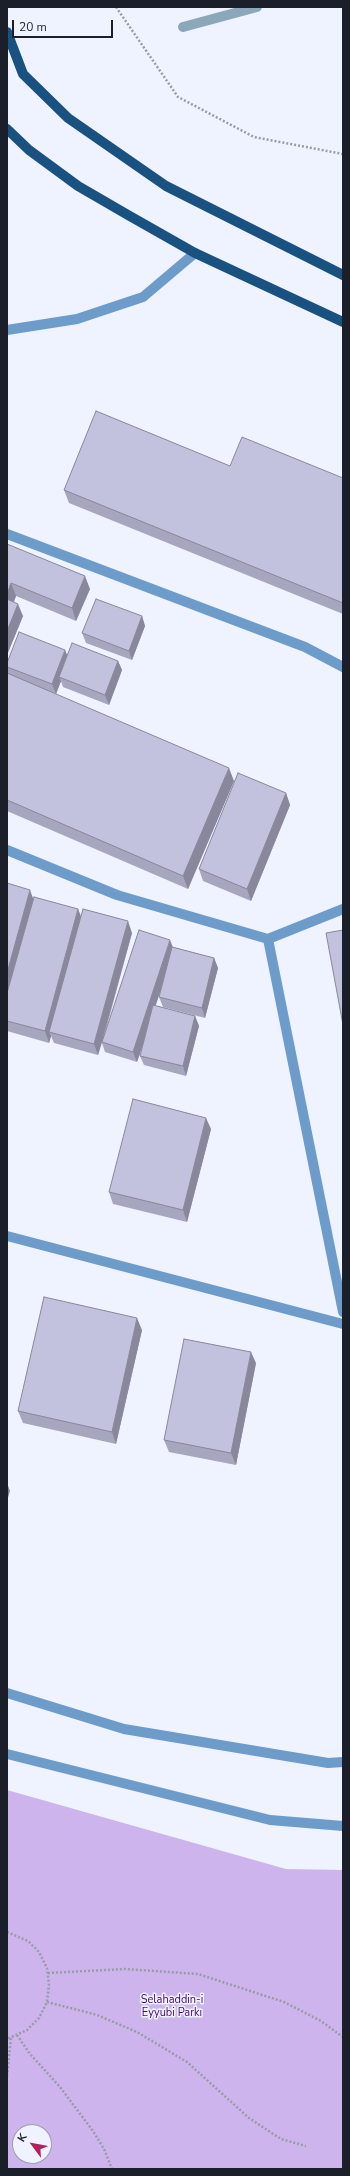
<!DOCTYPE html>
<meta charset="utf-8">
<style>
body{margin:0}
#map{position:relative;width:350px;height:2176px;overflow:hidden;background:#eef3ff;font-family:"Nunito Sans",sans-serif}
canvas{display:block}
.frame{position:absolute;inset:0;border:8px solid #1b1f29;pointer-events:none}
.north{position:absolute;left:12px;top:2124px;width:40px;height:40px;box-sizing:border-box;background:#eef3ff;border:1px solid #9a9ea9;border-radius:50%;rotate:302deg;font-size:11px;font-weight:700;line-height:16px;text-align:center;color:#1b1f29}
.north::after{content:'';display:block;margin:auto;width:14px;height:18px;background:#b0225c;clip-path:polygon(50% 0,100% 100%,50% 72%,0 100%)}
.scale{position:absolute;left:12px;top:20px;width:101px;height:18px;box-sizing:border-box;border:2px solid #1b1f29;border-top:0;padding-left:5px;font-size:12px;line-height:14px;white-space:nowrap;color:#1b1f29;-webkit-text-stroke:3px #eef3ff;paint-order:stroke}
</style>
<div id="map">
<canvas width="350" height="2176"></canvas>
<div class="frame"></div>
<div class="north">K</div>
<div class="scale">20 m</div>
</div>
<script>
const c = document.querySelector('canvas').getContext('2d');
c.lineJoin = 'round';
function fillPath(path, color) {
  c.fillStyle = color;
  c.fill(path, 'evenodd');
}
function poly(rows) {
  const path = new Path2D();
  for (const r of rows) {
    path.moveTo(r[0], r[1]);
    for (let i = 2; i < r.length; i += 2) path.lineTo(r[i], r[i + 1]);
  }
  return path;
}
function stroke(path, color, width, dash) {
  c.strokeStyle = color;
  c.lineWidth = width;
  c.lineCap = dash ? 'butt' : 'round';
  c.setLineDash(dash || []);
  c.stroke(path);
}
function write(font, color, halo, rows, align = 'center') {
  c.font = font + ' "Nunito Sans",sans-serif';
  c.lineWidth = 3;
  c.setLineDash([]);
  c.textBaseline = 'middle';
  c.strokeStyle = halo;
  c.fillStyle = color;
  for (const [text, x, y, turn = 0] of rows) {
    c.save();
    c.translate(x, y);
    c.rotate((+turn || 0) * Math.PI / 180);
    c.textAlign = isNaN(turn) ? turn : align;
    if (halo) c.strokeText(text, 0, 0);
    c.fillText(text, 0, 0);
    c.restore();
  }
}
fillPath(poly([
 [7,1790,286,1869,343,1870,343,2169,7,2169],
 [20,2132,44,2132,44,2156,20,2156]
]), '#ceb4ed');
stroke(poly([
 [183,27,257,7]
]), '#8aa8b9', 10);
stroke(poly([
 [116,7,178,97,254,137,343,154],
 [7,1932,28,1941,39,1952,47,1968,49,1985,47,2002,39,2018,27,2030,7,2039],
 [48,1973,125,1969,198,1974,284,2002,321,2021,343,2037],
 [47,2002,97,2015,137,2032,187,2062,249,2118,281,2139,306,2146],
 [17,2035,30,2054,60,2087,93,2131,104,2149,112,2169],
 [7,2076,11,2038]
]), '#979ca7', 2.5, [2, 2]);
stroke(poly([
 [7,330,77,319,143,297,195,253],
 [7,534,305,647,343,667],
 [7,850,117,895,268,939,343,909],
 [268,939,343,1312],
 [7,1236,343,1324],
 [7,1693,124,1729,328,1763,343,1762],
 [7,1754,270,1820,343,1826]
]), '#6d9cca', 10);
stroke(poly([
 [7,32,23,74,68,118,166,186,343,275],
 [7,129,29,150,78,186,128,215,195,253,343,322]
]), '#195180', 10);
fillPath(poly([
 [230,466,343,478,343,614,69,503,64,490],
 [7,544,90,589,76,621,16,596,14,602,23,616,7,655],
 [142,616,145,626,132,660,86,643,82,633],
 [67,656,118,661,122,670,109,705,63,687,61,681,56,694,47,690,234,781,188,889,7,811,7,673,8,674,7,670,7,663],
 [286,793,290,805,251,901,203,881,199,869],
 [7,883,33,898,78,909,81,916,132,933,104,1037,173,947,214,958,218,968,205,1018,163,1007,159,997,164,980,155,1006,195,1016,199,1026,186,1076,144,1065,140,1056,144,1042,137,1062,105,1052,102,1043,98,1055,54,1043,51,1036,49,1043,7,1031],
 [211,1129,187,1222,113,1204,109,1192],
 [142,1330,116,1444,23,1423,18,1411],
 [256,1363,236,1465,169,1452,164,1440]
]), '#a7a6bf');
fillPath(poly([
 [85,576,90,589,76,621,72,608],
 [11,583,16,596,10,611,7,603,7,594],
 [18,604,23,616,7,655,7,631],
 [142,616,145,626,132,660,129,651],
 [65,650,69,659,59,677,61,681,56,694,52,684],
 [118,661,122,670,109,705,105,695],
 [229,768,234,781,188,889,183,876],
 [286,793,290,805,251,901,247,889],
 [30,890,34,901,7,1001,7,973],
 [78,909,82,920,49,1032,51,1036,49,1043,45,1031],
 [128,921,132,933,98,1055,94,1044],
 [170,940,174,950,137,1062,133,1052],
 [214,958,218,968,205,1018,202,1008],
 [195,1016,199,1026,186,1076,183,1066],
 [206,1118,211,1129,187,1222,183,1210],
 [137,1318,142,1330,116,1444,112,1432],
 [251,1352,256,1363,236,1465,231,1453],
 [7,1483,10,1491,7,1501]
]), '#88879b');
const building = poly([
 [96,411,230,466,242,437,343,478,343,603,64,490,96,411],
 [7,544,85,576,72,608,11,583,7,594,7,544],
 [7,599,18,604,7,631,7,599],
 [96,599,142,616,129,651,82,633,96,599],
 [19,632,65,650,52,684,7,667,7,663,19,632],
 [72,643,118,661,105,695,59,677,72,643],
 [7,673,229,768,183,876,7,800,7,673],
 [238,773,286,793,247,889,199,869,238,773],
 [7,883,30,890,7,973,7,883],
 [34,897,78,909,45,1031,7,1021,7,993,34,897],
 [83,909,128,921,94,1044,49,1032,83,909],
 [139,930,170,940,133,1052,102,1042,139,930],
 [343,930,343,1025,326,933,343,930],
 [172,947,214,958,202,1008,159,997,172,947],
 [153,1005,195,1016,183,1066,140,1056,153,1005],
 [133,1099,206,1118,183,1210,109,1192,133,1099],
 [44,1297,137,1318,112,1432,18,1411,44,1297],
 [184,1339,251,1352,231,1453,164,1440,184,1339]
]);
fillPath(building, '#c2c1de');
stroke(building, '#88879b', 1);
write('11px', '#480772', '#eef3ff', [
 ["Selahaddin-i",172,2000],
 ["Eyyubi Parkı",172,2013]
]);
</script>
